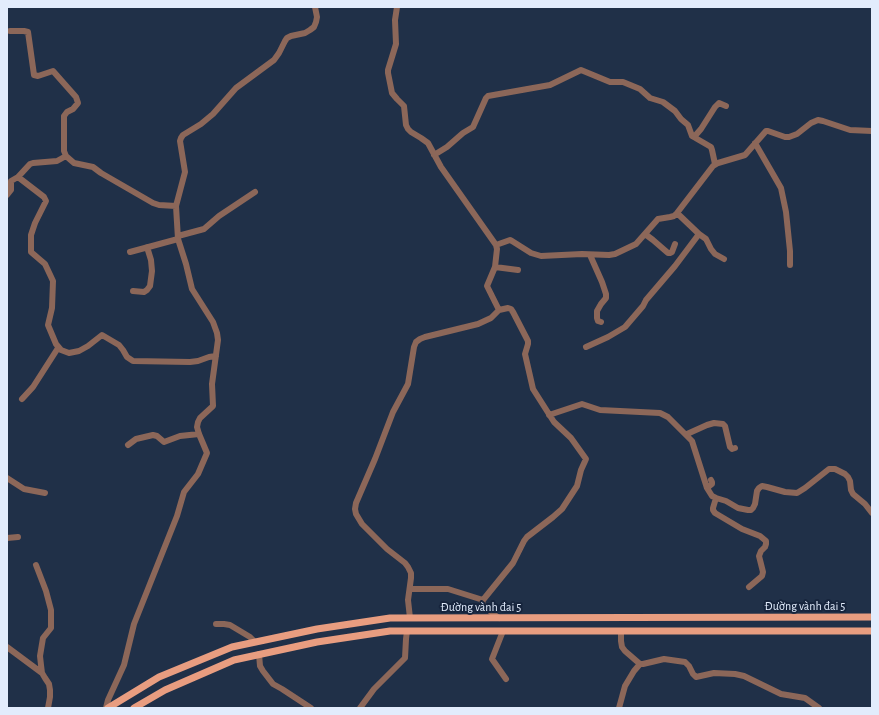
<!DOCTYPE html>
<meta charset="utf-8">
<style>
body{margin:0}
#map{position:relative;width:879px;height:715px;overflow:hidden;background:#203048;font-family:"Alegreya Sans",sans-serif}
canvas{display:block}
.frame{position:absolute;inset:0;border:8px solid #e2ecfc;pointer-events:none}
</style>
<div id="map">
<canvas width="879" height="715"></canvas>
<div class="frame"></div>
</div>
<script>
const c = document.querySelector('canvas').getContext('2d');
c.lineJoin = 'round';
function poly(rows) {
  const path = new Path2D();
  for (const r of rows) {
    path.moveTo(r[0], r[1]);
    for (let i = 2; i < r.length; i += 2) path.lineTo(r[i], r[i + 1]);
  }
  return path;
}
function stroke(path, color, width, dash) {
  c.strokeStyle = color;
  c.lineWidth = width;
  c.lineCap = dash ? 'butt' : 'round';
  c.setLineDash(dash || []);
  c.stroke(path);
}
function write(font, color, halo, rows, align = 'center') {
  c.font = font + ' "Alegreya Sans",sans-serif';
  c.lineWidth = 4;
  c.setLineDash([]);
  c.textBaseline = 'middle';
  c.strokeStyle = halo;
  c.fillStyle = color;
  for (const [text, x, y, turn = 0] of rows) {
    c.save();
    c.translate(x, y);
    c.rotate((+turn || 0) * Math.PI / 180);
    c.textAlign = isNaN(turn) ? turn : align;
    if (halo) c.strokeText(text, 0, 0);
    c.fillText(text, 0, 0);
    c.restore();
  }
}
stroke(poly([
 [397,7,395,20,396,44,388,70,388,73,392,93,397,99,404,106,406,125,408,129,411,132,421,138,428,143,441,167,496,245,497,249,495,267,487,286,499,310],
 [10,31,24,31,28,32,34,75,38,76,53,71,76,97,78,103,73,109,67,112,64,116,64,151,66,156,74,163,93,167,101,173,153,203,159,205,176,206],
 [694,137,701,129,715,107,719,103,726,106],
 [755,143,781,188,786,212,790,251,790,265],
 [434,155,447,147,463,133,473,127,486,98,488,96,550,85,581,70,610,82,623,82,640,89,650,98,663,102,675,111,681,119,688,125,692,136,711,147,712,150,715,164],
 [18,177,44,197,46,201,35,223,31,235,31,252,45,264,53,281,52,308,48,325,56,344,61,350,69,353,79,351,88,346,102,335,119,345,123,350,127,357,133,361,190,362,198,361,209,357,216,356],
 [7,195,11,190,11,181,18,177,30,164,33,163,57,161,66,156],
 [677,213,699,234,706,239,711,249,715,254,724,259],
 [645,234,653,240,668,253,670,253,672,252,675,244],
 [178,236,204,229,219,216,255,192],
 [496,245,510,240,512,241,531,253,541,256,582,254,609,255,615,254,636,244,658,219,670,217,674,216,677,213,713,166,718,163,745,155,766,131,768,131,785,137,789,137,797,134,811,123,818,120,823,121,850,130,872,131],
 [130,252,178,239],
 [590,255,602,282,606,294,606,298,601,304,597,311,597,318,598,321,601,322],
 [495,267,518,270],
 [133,291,144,292,147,290,150,286,152,271,151,260,147,247],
 [586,347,608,337,625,327,643,306,646,300,675,266,699,234],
 [22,399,33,387,58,348],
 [549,415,582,404,600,410,660,413,668,417,692,441,707,488,712,496,716,498,726,501,738,508,748,510,751,510,753,508,755,504,757,491,759,488,762,486,767,487,785,492,797,493,805,488,829,469,835,469,845,474,848,477,850,481,851,490,853,494,865,504,872,513],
 [687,434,707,425,714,423,723,424,725,426,730,447,732,449,735,448],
 [128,445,136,439,153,435,157,436,164,442,180,436,199,434],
 [7,478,24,489,45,493],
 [707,488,712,484,712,482,711,480],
 [716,498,713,508,713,510,715,513,742,529,760,536,766,541,766,544,765,547,761,551,759,556,763,572,762,576,749,587],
 [7,538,18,537],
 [36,565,46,591,51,610,51,628,43,638,40,656,41,665,42,673],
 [410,589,448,589,483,600],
 [410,618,408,600,411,578,411,573,408,567,405,563,387,549,362,524,356,514,355,509,356,503,375,459,393,412,408,384,414,347,416,342,420,339,425,337,478,324,491,318,499,310,508,308,511,309,513,312,528,341,528,344,525,354,533,389,554,422,571,438,586,459,581,470,577,486,562,509,553,517,527,537,524,541,513,563,483,600,482,603,484,606,496,616,499,618],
 [216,624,224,624,230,625,250,637,255,642],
 [503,631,492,659,506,679],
 [621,631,621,641,622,647,625,651,640,664,643,664,664,659,685,662,689,666,693,674,696,677,714,673,735,674,744,676,781,694,805,698,819,708],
 [7,647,42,673,45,678,49,684,50,690,50,697,48,708],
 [259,654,260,666,263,671,273,684,282,689,311,708],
 [106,708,108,700,124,665,134,624,177,516,184,492,198,474,207,453,199,434,197,427,198,422,200,418,213,406,212,384,218,340,217,333,213,322,192,289,186,264,178,239,176,206,185,172,180,141,181,138,183,135,201,124,213,114,236,88,274,60,279,53,285,41,287,38,291,36,305,33,310,30,314,27,316,22,317,17,315,7],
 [360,708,374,689,405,658,406,639,407,631],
 [619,708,625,686,634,671,640,664]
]), '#8c6759', 6);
stroke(poly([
 [108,708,159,677,232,647,317,629,390,618,872,617],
 [134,708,165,690,234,660,317,642,390,631,872,631]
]), '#e89d80', 7);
write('12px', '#e2ecfc', '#17253d', [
 ["Đường vành đai 5",805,606],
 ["Đường vành đai 5",481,607]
]);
</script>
